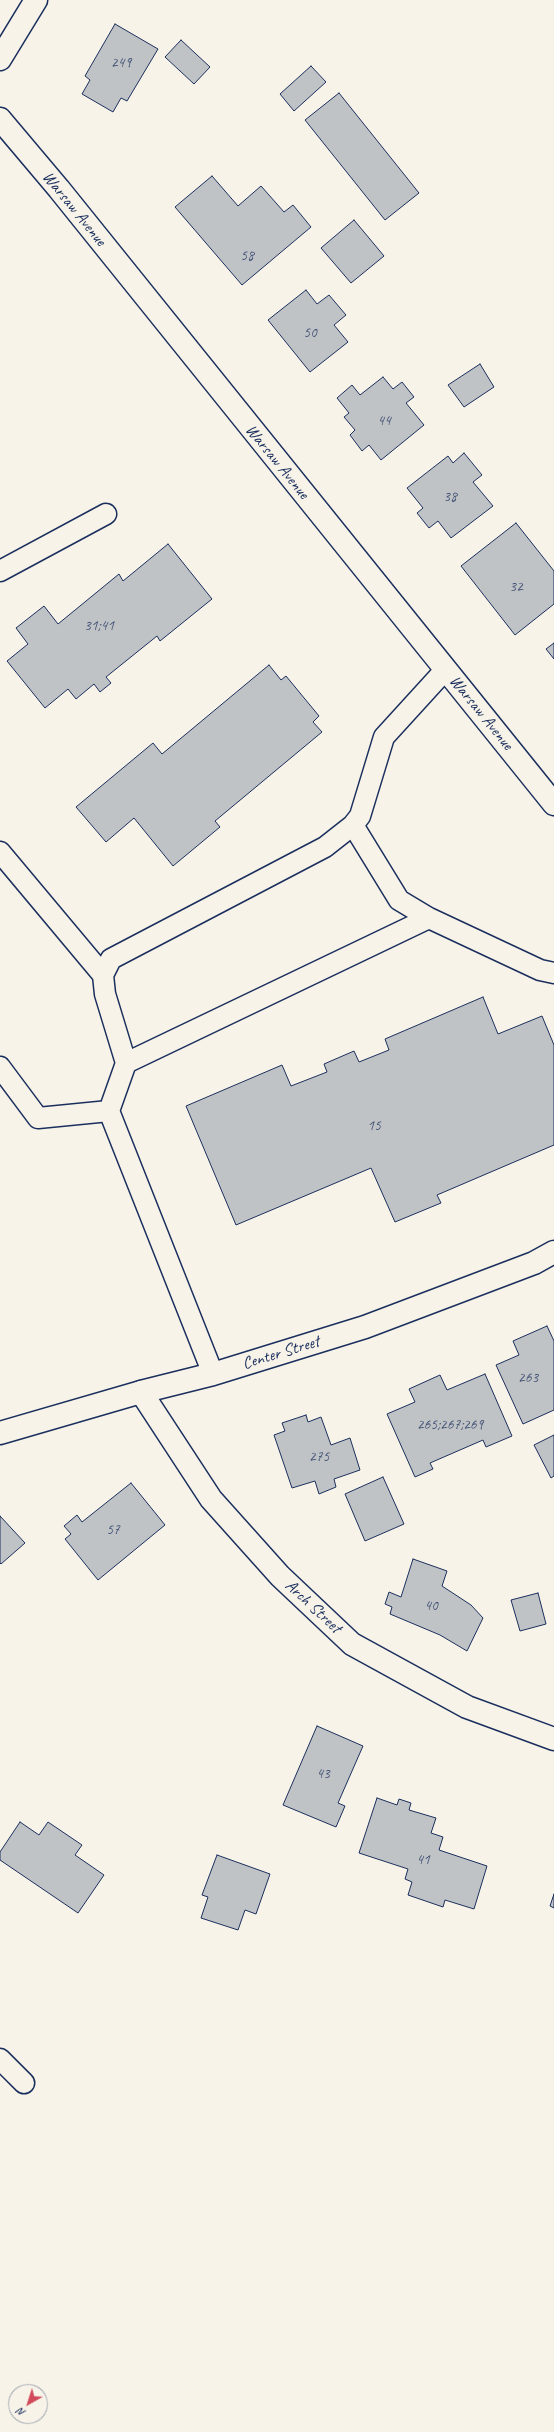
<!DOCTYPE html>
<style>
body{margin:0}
#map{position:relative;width:554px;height:2432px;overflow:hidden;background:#f7f3e8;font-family:Caveat,sans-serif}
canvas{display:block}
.north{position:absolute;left:8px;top:2384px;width:40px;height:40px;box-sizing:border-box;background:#f7f3e8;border:1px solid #9fa5b1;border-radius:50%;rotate:219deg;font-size:11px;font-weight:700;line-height:16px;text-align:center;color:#1b2f5e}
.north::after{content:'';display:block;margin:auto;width:14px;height:18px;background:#d1495b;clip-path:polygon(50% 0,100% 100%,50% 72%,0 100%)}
</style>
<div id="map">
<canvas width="554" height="2432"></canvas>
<div class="north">N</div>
</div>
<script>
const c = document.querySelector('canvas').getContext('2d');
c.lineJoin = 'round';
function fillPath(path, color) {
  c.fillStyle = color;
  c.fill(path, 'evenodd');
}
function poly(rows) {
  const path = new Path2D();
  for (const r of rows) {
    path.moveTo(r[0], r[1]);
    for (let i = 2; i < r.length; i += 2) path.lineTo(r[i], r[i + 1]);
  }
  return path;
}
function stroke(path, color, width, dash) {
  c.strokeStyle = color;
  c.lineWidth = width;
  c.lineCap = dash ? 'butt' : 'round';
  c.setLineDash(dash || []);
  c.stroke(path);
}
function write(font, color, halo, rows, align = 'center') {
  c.font = font + ' Caveat,sans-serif';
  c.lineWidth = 3;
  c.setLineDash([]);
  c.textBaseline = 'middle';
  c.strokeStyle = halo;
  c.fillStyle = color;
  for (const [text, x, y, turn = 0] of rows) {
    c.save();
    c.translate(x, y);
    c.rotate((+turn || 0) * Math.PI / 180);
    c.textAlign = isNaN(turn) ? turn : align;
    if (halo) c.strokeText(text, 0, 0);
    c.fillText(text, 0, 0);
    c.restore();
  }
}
const building = poly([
 [115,24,158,49,127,101,121,98,113,112,82,94,90,80,85,76,115,24],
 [181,40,210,67,194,84,165,57,181,40],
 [311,66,326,82,294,111,280,94,311,66],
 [339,93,419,193,385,220,305,120,339,93],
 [212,176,238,206,261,186,284,212,293,205,311,227,242,285,175,207,212,176],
 [354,220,384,256,351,283,321,248,354,220],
 [306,290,317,304,329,295,346,315,334,325,348,342,310,372,268,320,306,290],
 [480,364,494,387,464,407,448,385,480,364],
 [383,377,393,389,402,382,414,397,406,403,424,425,381,460,369,445,362,451,350,435,355,430,344,417,349,413,337,398,352,385,360,395,383,377],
 [464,453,482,475,473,482,493,506,451,538,438,521,429,528,417,513,423,508,407,488,448,456,453,463,464,453],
 [516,523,554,571,554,604,515,635,461,566,516,523],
 [168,544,212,599,160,641,157,636,106,677,111,683,100,692,94,684,76,699,68,689,45,708,7,661,28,644,16,628,44,606,58,624,119,574,123,581,168,544],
 [554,643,554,659,546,649,554,643],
 [269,665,281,680,286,676,319,716,313,722,322,732,215,821,220,827,173,866,134,818,106,842,76,807,153,743,162,754,269,665],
 [483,997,498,1034,542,1016,554,1045,554,1145,437,1195,441,1203,395,1222,371,1168,236,1225,186,1106,282,1065,291,1086,327,1072,324,1064,354,1051,359,1062,389,1050,385,1039,483,997],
 [547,1326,554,1341,554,1410,523,1424,496,1365,519,1355,513,1341,547,1326],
 [485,1374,512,1436,486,1447,483,1440,430,1463,433,1469,415,1477,387,1414,415,1402,409,1389,440,1375,447,1390,485,1374],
 [306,1415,308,1422,321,1417,331,1445,350,1438,360,1470,334,1479,336,1487,319,1494,315,1481,292,1488,274,1435,285,1431,282,1423,306,1415],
 [554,1435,554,1476,551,1478,534,1445,554,1435],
 [383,1477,404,1524,365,1541,345,1494,383,1477],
 [131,1483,165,1525,98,1580,65,1539,71,1534,64,1526,77,1515,82,1522,131,1483],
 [0,1516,25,1543,1,1564,0,1563,0,1516],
 [413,1559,447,1571,442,1586,471,1605,483,1618,467,1651,440,1635,390,1614,392,1607,385,1604,389,1592,401,1597,413,1559],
 [538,1593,546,1624,520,1631,511,1600,538,1593],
 [317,1726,363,1746,338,1803,345,1806,336,1827,283,1805,317,1726],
 [377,1798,397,1805,399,1799,411,1803,409,1810,436,1818,431,1833,443,1837,439,1850,487,1866,474,1909,445,1900,443,1907,408,1895,412,1882,405,1879,408,1869,359,1853,377,1798],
 [20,1822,39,1835,48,1822,82,1845,75,1855,104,1875,78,1913,0,1860,0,1852,20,1822],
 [217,1855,270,1874,256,1914,245,1910,238,1930,201,1918,208,1897,202,1895,217,1855],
 [554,1894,554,1908,550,1906,554,1894]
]);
fillPath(building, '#c0c3c5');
stroke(building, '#1b2f5e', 1);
const service = poly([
 [0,571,106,514],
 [353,825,399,900,429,918,540,970,554,973],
 [0,852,103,975],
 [126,1063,429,918],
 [0,1067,38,1118,109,1111],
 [213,1374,109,1111,126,1063,105,994,103,975,111,959,325,847,353,825,360,816,384,737,446,669],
 [0,2059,24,2083]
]);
const minor = poly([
 [0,119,59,189,554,804],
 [141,1392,211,1499,280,1576,352,1644,467,1707,554,1739]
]);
const tertiary = poly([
 [0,59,36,0]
]);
const primary = poly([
 [0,1433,141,1392,213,1374,365,1327,534,1263,554,1252]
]);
stroke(service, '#1b2f5e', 23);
stroke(minor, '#1b2f5e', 25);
stroke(tertiary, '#1b2f5e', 25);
stroke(primary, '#1b2f5e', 25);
stroke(service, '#f7f3e8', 20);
stroke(minor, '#f7f3e8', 22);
stroke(tertiary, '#f7f3e8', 22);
stroke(primary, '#f7f3e8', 22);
write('15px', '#445478', null, [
 ["249",121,63],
 ["58",247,256],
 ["50",310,333],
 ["44",384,421],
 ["38",450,497],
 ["32",516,587],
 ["31;41",99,626],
 ["15",374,1126],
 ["263",528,1378],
 ["265;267;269",450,1425],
 ["275",319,1457],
 ["57",113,1530],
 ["40",431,1606],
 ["43",323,1774],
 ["41",423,1860]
]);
write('17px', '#1b2f5e', '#f7f3e8', [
 ["Warsaw Avenue",74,209,51],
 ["Warsaw Avenue",277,462,51],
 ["Warsaw Avenue",481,713,51],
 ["Center Street",281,1353,-17],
 ["Arch Street",313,1607,43]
]);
</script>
